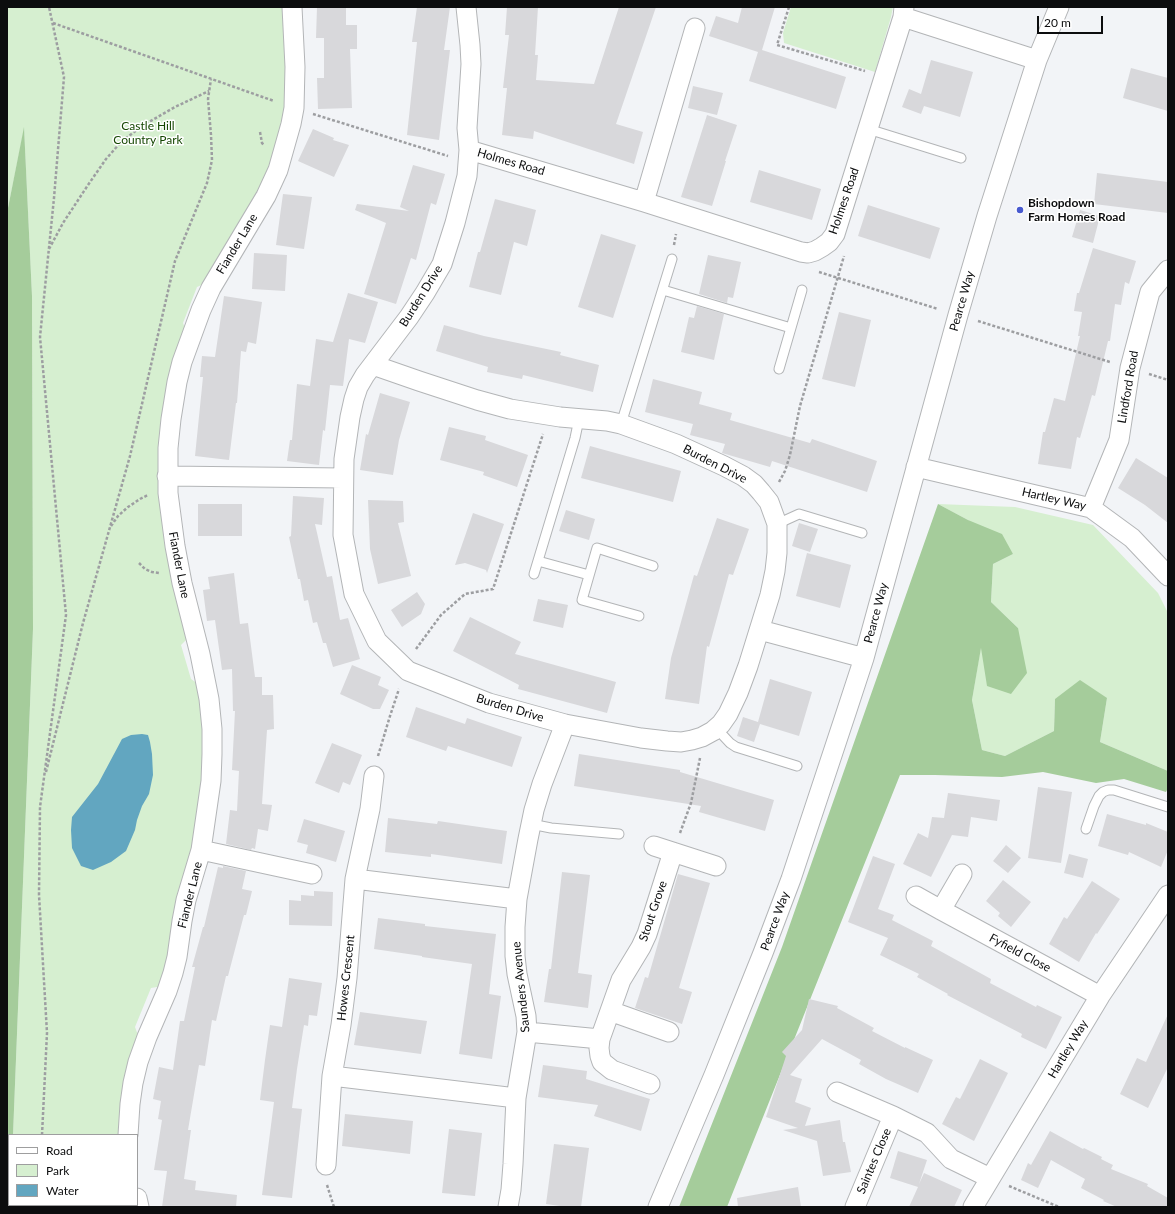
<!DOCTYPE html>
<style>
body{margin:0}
#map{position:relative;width:1175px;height:1214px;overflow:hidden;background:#f2f4f7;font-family:Lato,sans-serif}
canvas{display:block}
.frame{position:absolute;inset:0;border:8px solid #0c0d0e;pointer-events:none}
.legend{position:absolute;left:8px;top:1134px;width:130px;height:72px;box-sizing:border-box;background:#fff;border:1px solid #9e9e9f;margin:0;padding:5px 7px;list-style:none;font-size:12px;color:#0c0d0e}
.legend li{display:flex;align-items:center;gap:8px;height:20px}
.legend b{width:20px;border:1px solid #9e9e9f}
.scale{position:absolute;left:1037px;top:16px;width:66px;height:18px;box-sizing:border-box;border:2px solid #0c0d0e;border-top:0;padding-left:5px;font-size:12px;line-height:14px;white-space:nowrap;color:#0c0d0e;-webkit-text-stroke:3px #fff;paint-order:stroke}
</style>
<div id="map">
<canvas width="1175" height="1214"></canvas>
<div class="frame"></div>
<ul class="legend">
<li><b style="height:5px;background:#fff"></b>Road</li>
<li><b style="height:11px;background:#d6efd0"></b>Park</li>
<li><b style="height:11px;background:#62a6c0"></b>Water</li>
</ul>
<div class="scale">20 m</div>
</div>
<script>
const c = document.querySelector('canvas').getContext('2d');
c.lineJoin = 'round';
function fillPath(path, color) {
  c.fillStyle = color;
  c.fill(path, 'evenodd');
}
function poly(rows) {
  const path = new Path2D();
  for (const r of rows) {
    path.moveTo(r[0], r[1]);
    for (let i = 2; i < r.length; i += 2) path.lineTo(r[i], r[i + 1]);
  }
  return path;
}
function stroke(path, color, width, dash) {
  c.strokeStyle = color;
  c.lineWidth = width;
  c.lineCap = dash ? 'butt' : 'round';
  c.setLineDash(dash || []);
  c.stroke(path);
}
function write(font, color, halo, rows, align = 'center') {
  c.font = font + ' Lato,sans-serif';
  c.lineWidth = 3;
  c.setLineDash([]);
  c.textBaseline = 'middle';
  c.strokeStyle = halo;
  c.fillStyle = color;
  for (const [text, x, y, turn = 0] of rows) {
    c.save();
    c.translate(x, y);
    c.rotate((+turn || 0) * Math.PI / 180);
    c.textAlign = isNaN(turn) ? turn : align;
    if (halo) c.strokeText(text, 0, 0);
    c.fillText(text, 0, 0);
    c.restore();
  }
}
fillPath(poly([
 [7,7,285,7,288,48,284,124,275,152,264,178,247,213,206,283,197,287,183,323,186,331,159,467,161,516,170,567,187,639,181,645,191,679,201,686,205,776,190,857,178,891,171,944,163,986,151,988,135,1027,139,1038,120,1135,13,1135,33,629,32,296,24,129,7,213],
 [791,7,893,7,891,17,875,72,784,43,783,33],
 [938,504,1015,507,1093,525,1158,593,1168,613,1168,771,1100,742,1107,698,1055,699,1054,731,1005,756,982,750,972,700,981,646,1018,628,991,602,993,564,1013,554,968,520],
 [11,1205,129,1205,127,1207,11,1207]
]), '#d6efd0');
fillPath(poly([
 [24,127,32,296,33,629,13,1135,9,1135,9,1205,11,1205,11,1207,7,1207,7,213],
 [938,504,968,520,1002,534,1013,554,993,564,991,602,1018,628,1027,673,1011,694,987,686,981,648,972,700,982,750,1005,756,1054,731,1055,699,1080,680,1107,698,1100,742,1168,771,1168,788,1166,792,1124,779,1096,783,1043,772,1002,777,935,775,900,775,727,1207,679,1207,782,947]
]), '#a5cc9b');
fillPath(poly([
 [142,734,148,735,150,742,152,754,153,775,149,794,142,806,137,820,135,830,126,851,111,862,93,870,81,866,72,848,71,830,72,817,98,784,122,739,131,735]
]), '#62a6c0');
fillPath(poly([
 [317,7,346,7,346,25,357,25,357,49,350,49,352,108,318,109,317,78,324,78,324,38,316,38],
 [417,7,450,7,444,50,450,50,439,140,407,135,417,42,412,42],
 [507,7,538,7,535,55,538,55,536,80,594,84,619,7,656,7,616,124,643,132,634,164,534,131,533,139,502,135,507,88,503,88,509,35,505,35],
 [742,7,775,7,762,50,846,77,836,109,749,81,758,52,709,36,716,16,738,23],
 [931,60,973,72,960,117,924,106,921,114,902,107,909,89,921,94],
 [1131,68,1168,78,1168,111,1123,98],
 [693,86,723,93,717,115,688,108],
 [707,115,737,125,725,161,726,161,712,206,681,197],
 [313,129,334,138,333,140,349,145,334,177,298,161],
 [413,165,445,174,436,205,431,203,416,260,411,258,396,304,364,294,386,223,355,210,357,204,409,211,400,207],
 [759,170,821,189,812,220,750,202],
 [1097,173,1168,182,1168,213,1094,204],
 [283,194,312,197,304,249,276,245],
 [495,199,536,210,527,246,514,242,501,295,469,287,478,252,480,252],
 [868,205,940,228,930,259,858,236],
 [1080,210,1100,216,1093,243,1072,237],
 [601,234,636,245,613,318,578,307],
 [1093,248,1136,261,1129,284,1125,282,1121,305,1115,304,1110,341,1108,341,1095,396,1092,395,1080,438,1077,437,1071,469,1038,464,1043,432,1045,432,1054,398,1065,401,1080,336,1078,336,1082,312,1074,311,1077,293,1079,293],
 [254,253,287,255,285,291,252,289],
 [708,255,741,262,733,298,728,297,727,303,699,294],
 [348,293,378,302,365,343,349,339,343,386,330,385,325,431,323,430,319,465,287,461,290,440,292,440,297,384,310,386,316,339,333,342],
 [224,296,262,302,256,344,248,342,246,352,241,351,237,403,236,403,229,460,195,456,203,377,200,377,202,356,215,357],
 [697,306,724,314,714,360,681,352,689,317,694,318],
 [839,312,871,320,855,387,822,379],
 [444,325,484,336,561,352,560,355,599,365,593,392,523,375,522,379,487,372,488,367,436,351],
 [653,379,702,392,699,404,732,413,730,420,810,443,812,439,877,461,867,492,772,461,770,467,722,453,725,444,690,435,693,424,645,412],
 [380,393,410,402,399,440,393,475,360,470,366,434,368,435],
 [449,427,486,436,485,440,528,455,517,487,483,475,484,472,440,460],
 [590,446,681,471,673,502,581,478],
 [1136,458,1168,478,1168,523,1145,505,1118,488],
 [293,496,324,498,322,525,315,524,327,577,332,576,340,620,348,618,360,659,333,667,326,643,323,643,317,622,313,623,308,600,304,601,300,579,298,579,289,537,291,536],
 [368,500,403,501,404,522,398,523,411,576,378,584,370,549],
 [198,504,242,504,242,536,198,536],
 [566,510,595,519,589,540,559,531],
 [473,513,504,524,487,573,486,570,465,563,455,565],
 [717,518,749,529,733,575,729,574,709,647,707,646,699,704,665,699,671,658,694,575,697,576],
 [799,523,818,529,810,552,792,546],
 [807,553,851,565,840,608,796,596],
 [234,573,240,624,248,623,255,677,262,677,262,695,273,695,274,729,267,730,262,804,272,805,268,831,258,829,255,849,252,848,251,850,226,844,230,810,237,811,239,771,232,770,235,711,233,711,232,669,222,670,215,620,207,621,203,590,210,589,208,577],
 [417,592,425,604,421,614,402,627,391,610],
 [538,599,568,605,563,628,533,621],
 [470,617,521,642,515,654,616,682,607,713,518,689,519,685,453,651],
 [352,665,381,677,378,685,389,690,380,709,373,709,340,694],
 [770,679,812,692,799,736,760,724,754,742,737,736,743,717,758,722],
 [416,707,465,724,467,718,522,737,512,767,448,746,446,751,406,737],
 [332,743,362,755,350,785,343,782,339,793,315,783],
 [579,754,680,770,680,772,774,800,765,831,699,812,701,806,574,786],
 [1038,787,1072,792,1061,863,1028,858],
 [948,793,1000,800,997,821,971,817,968,837,952,835,931,877,903,864,918,833,928,838,932,817,944,818],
 [1107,814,1146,825,1146,823,1168,832,1168,850,1161,867,1129,852,1128,855,1098,846],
 [388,818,437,824,438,821,507,831,502,864,431,854,431,857,385,852],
 [304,819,345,831,336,862,306,853,308,845,297,842],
 [1006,845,1021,858,1008,873,993,861],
 [1069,854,1088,859,1083,878,1064,873],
 [873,856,895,864,878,909,894,915,892,920,933,941,931,946,991,979,990,983,1036,1007,1037,1005,1062,1017,1046,1049,1021,1037,1022,1034,947,995,948,994,917,977,919,974,880,955,888,938,848,922],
 [223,866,246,871,242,889,252,891,246,915,244,915,228,976,226,976,216,1021,212,1020,205,1066,199,1065,188,1130,191,1130,184,1179,196,1181,195,1190,237,1195,236,1207,162,1207,167,1171,154,1170,162,1120,158,1119,161,1101,153,1099,159,1067,173,1070,180,1021,184,1021,195,967,192,967,203,927,204,927,218,867,223,868],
 [562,872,590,875,578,973,592,975,588,1008,544,1002,549,969,551,969],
 [678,874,710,883,679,988,692,992,682,1024,635,1008,645,977,648,978],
 [1003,880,1031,902,1011,927,998,916,1000,913,986,901],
 [1092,881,1120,899,1097,934,1096,933,1079,962,1049,944,1064,917,1067,919],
 [314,891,333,892,332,926,289,925,289,900,301,901,301,895,314,896],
 [378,918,425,924,425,926,496,934,489,994,501,996,492,1059,459,1054,472,964,422,957,422,956,374,949],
 [289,978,322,983,317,1016,309,1015,308,1026,304,1025,297,1069,292,1108,302,1109,292,1198,262,1195,274,1102,260,1100,265,1060,270,1025,282,1027],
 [809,999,838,1006,837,1008,874,1028,872,1031,905,1048,905,1047,933,1060,918,1093,886,1079,859,1064,861,1060,822,1039,790,1075,802,1079,795,1102,811,1108,805,1126,840,1120,843,1142,845,1142,851,1172,823,1176,817,1141,783,1130,798,1128,766,1117,786,1056,782,1052,802,1030],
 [360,1012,427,1021,421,1054,354,1045],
 [1168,1014,1168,1067,1148,1108,1120,1094,1137,1058,1146,1062],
 [980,1059,1008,1073,974,1141,942,1124,956,1097,960,1099],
 [543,1065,587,1071,586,1079,650,1099,641,1131,594,1116,598,1105,538,1097],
 [345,1114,413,1121,410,1154,342,1146],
 [449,1129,482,1133,475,1196,442,1193],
 [1050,1131,1083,1149,1084,1148,1102,1157,1101,1159,1113,1165,1111,1169,1148,1184,1147,1186,1168,1198,1168,1207,1117,1207,1103,1201,1104,1200,1081,1188,1085,1179,1051,1160,1038,1188,1021,1180,1028,1163,1031,1165],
 [554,1144,589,1148,581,1207,567,1207,546,1204],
 [898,1151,927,1160,919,1184,924,1173,962,1190,954,1207,909,1207,918,1187,890,1178],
 [798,1187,801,1207,738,1207,737,1198]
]), '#d8d8db');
const lane = poly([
 [868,129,961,158],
 [663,290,791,328],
 [779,369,802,290],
 [621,424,672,259],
 [777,524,799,514,862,533],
 [538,561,589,575],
 [534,574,575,438,579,419],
 [639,616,582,600,597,548,653,566],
 [716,728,730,743,736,747,797,766],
 [531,824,551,828,619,834],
 [1086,829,1094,806,1099,796,1103,792,1108,790,1114,790,1168,807]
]);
const street = poly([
 [466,7,470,45,471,64,467,128,469,150,644,202,801,252,808,253,815,251,822,247,829,242,835,234,903,17,904,7],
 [903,17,1037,60],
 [644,202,695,28],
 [373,365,419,381,477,400,510,409,560,417,607,421,621,424,676,444,724,466,743,476,754,484,761,492,769,502,777,524,777,553,775,571,770,595,748,666,738,693,728,714,721,724,713,731,702,737,692,740,681,742,667,741,641,738,565,724,489,703,408,671,377,641,354,594,343,535,344,459,350,417,354,399,358,387,365,375,409,317,425,293,442,264,455,223,467,176,469,150],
 [916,467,1091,508,1132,538,1168,576],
 [167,476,343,478],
 [1091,508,1119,440,1130,368,1150,292,1168,270],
 [760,630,864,658],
 [374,776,370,809,355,879,347,978,341,1025,332,1076,516,1098],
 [654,846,716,866],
 [201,850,312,874],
 [355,879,517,899],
 [916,896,941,910,1100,996],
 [941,910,962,874],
 [610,1011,621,980,641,947,647,934,673,852],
 [527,1032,600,1039],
 [650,1084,612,1070,602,1062,600,1056,599,1048,600,1039,610,1011,669,1032],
 [837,1092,893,1116,927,1133,951,1159,990,1178],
 [128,1135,130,1104,133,1083,138,1062,147,1037,167,991,173,973,177,957,182,921,186,900,201,850,211,781,212,754,212,729,209,699,200,654,182,583,175,546,168,493,168,448,171,419,177,382,182,362,201,310,211,288,266,196,278,170,291,124,294,108,295,67,292,7],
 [326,1165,332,1076],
 [137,1198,139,1207],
 [508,1207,511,1190,513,1164,516,1098,527,1032,526,1016,517,974,515,956,515,927,517,899,528,839,534,810,542,784,565,724],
 [658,1207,714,1075,763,953,791,879,847,710,864,658,958,315,987,216,1037,60,1059,7],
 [855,1207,893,1116],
 [973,1207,1100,996,1168,895]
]);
stroke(lane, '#b3b5b7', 11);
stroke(street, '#b3b5b7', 21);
stroke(poly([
 [789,7,777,45,865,71],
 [53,23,274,101],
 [313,114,448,156],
 [260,132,262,143,264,145],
 [674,245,676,234],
 [49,249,63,223,88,185,106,159,121,142,142,126,175,107,209,91],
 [819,272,938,309],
 [978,321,1110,362],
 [1149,374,1168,380],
 [779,482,785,471,790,455,800,406,844,256],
 [111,526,118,516,128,507,140,499,148,495],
 [139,563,145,569,152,572,159,573],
 [416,649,441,615,465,594,493,589,543,434],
 [378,756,390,716,399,689],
 [46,772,83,623,130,456,175,261,207,183,212,160,211,135,208,99,211,79],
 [680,833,691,803,700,758],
 [42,1135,47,1033,39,895,40,807,66,615,40,337,54,198,64,77,49,7],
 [327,1185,334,1207],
 [1009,1186,1059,1207],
 [33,1207,33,1205]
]), '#9d9ea1', 2.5, [3, 2]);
stroke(lane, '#fff', 9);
stroke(street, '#fff', 19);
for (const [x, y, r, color] of [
 [1020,210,4,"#485acf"]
]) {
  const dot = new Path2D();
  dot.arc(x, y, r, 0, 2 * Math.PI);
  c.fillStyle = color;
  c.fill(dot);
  stroke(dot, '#fff', 1.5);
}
write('12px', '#154702', '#fff', [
 ["Castle Hill",148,126],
 ["Country Park",148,140]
]);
write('12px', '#0c0d0e', '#fff', [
 ["Holmes Road",511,162,16],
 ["Holmes Road",844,201,-71],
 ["Fiander Lane",237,244,-59],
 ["Burden Drive",421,296,-58],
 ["Pearce Way",962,301,-74],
 ["Lindford Road",1128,387,-80],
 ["Burden Drive",715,464,27],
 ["Hartley Way",1054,499,13],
 ["Fiander Lane",179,565,79],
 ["Pearce Way",876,613,-75],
 ["Burden Drive",510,708,17],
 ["Fiander Lane",190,895,-76],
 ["Stout Grove",653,911,-71],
 ["Pearce Way",775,921,-70],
 ["Fyfield Close",1020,953,28],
 ["Howes Crescent",346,978,-84],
 ["Saunders Avenue",521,987,-96],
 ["Hartley Way",1068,1049,-59],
 ["Saintes Close",874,1161,-67]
]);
write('bold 12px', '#0c0d0e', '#fff', [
 ["Bishopdown",1028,203],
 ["Farm Homes Road",1028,217]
], 'left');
</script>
